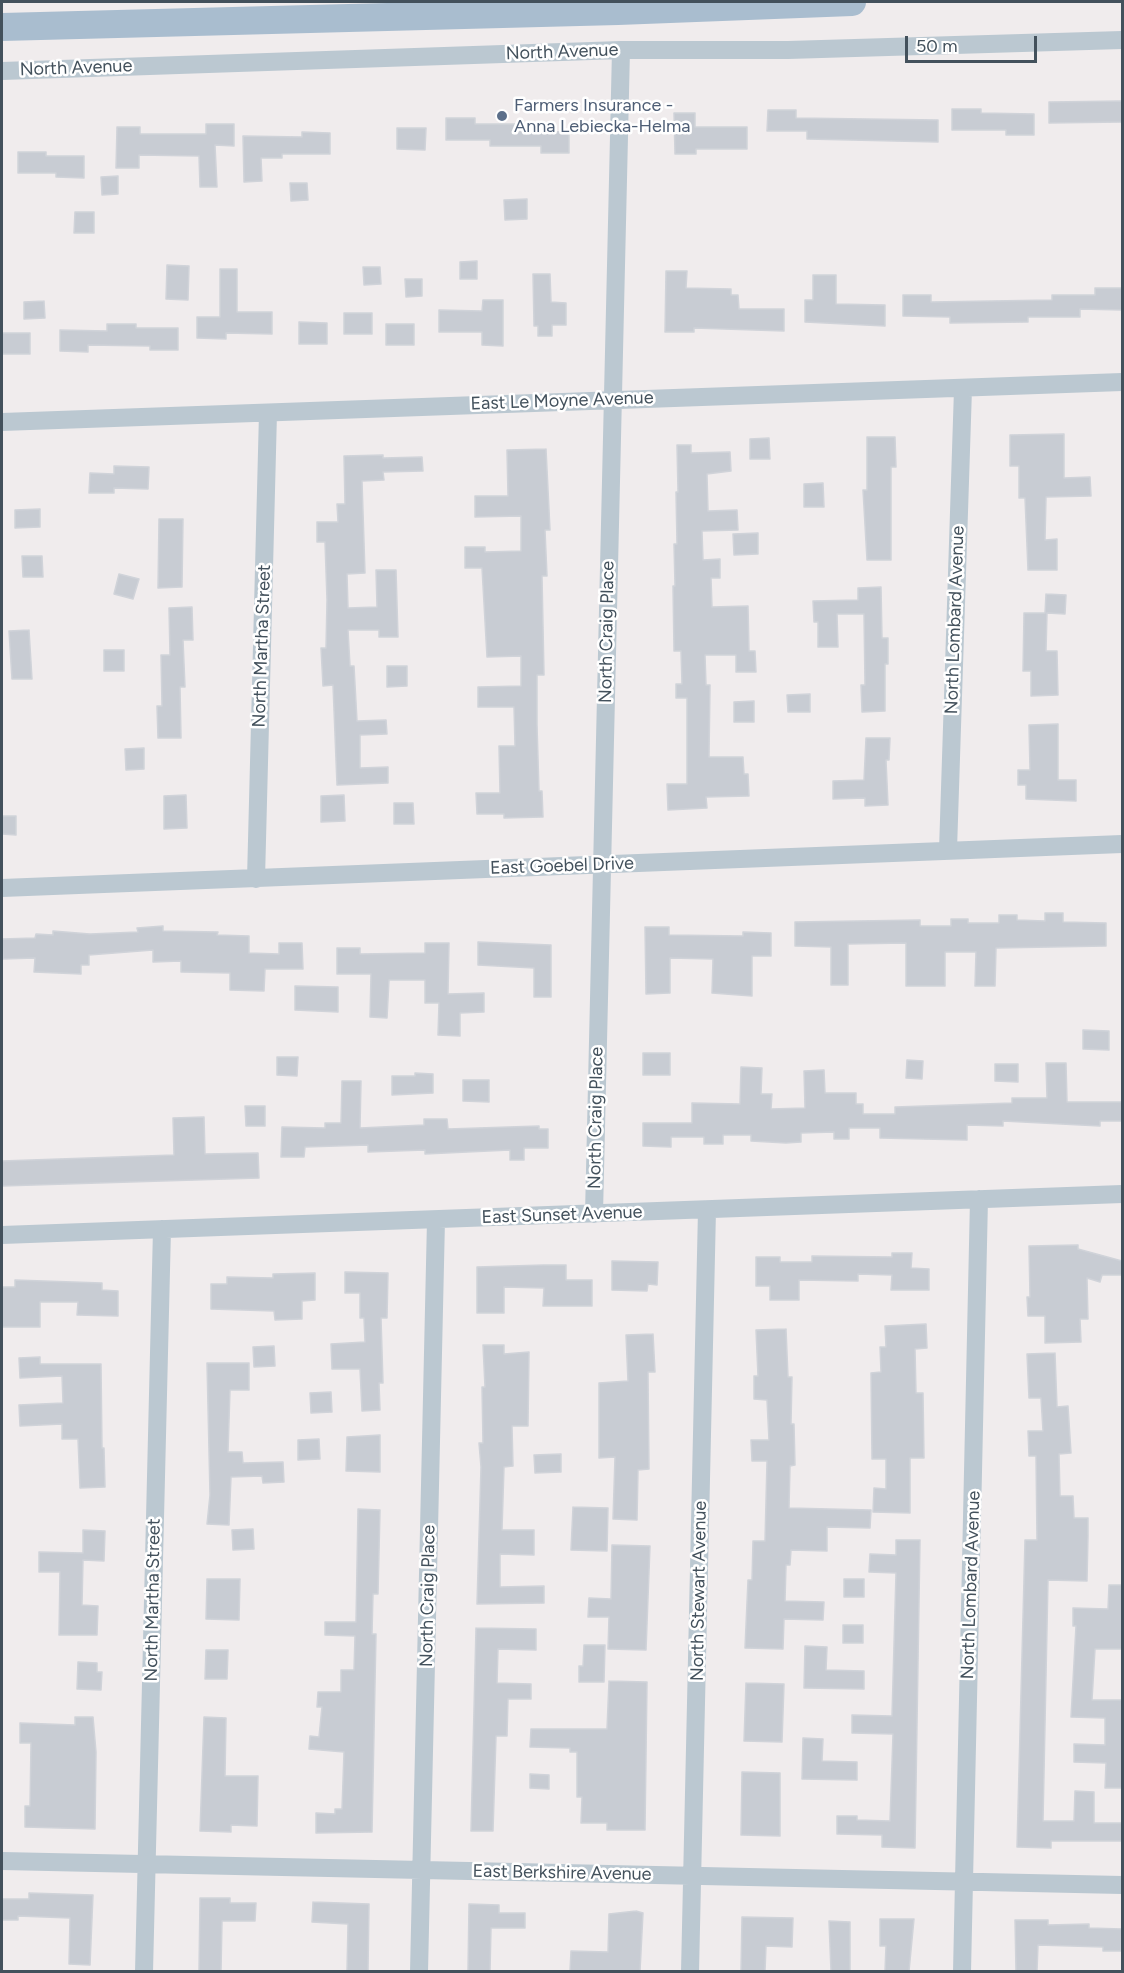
<!DOCTYPE html>
<style>
body{margin:0}
#map{position:relative;width:1124px;height:1973px;overflow:hidden;background:#f0eced;font-family:Figtree,sans-serif}
canvas{display:block}
.frame{position:absolute;inset:0;border:3px solid #43515c;pointer-events:none}
.scale{position:absolute;left:905px;top:36px;width:132px;height:27px;box-sizing:border-box;border:3px solid #43515c;border-top:0;padding-left:8px;font-size:18px;line-height:21px;white-space:nowrap;color:#43515c;-webkit-text-stroke:4px #fff;paint-order:stroke}
</style>
<div id="map">
<canvas width="1124" height="1973"></canvas>
<div class="frame"></div>
<div class="scale">50 m</div>
</div>
<script>
const c = document.querySelector('canvas').getContext('2d');
c.lineJoin = 'round';
function fillPath(path, color) {
  c.fillStyle = color;
  c.fill(path, 'evenodd');
}
function poly(rows) {
  const path = new Path2D();
  for (const r of rows) {
    path.moveTo(r[0], r[1]);
    for (let i = 2; i < r.length; i += 2) path.lineTo(r[i], r[i + 1]);
  }
  return path;
}
function stroke(path, color, width, dash) {
  c.strokeStyle = color;
  c.lineWidth = width;
  c.lineCap = dash ? 'butt' : 'round';
  c.setLineDash(dash || []);
  c.stroke(path);
}
function write(font, color, halo, rows, align = 'center') {
  c.font = font + ' Figtree,sans-serif';
  c.lineWidth = 5;
  c.setLineDash([]);
  c.textBaseline = 'middle';
  c.strokeStyle = halo;
  c.fillStyle = color;
  for (const [text, x, y, turn = 0] of rows) {
    c.save();
    c.translate(x, y);
    c.rotate((+turn || 0) * Math.PI / 180);
    c.textAlign = isNaN(turn) ? turn : align;
    if (halo) c.strokeText(text, 0, 0);
    c.fillText(text, 0, 0);
    c.restore();
  }
}
const building = poly([
 [1122,101,1122,122,1049,123,1049,102,1122,101],
 [952,109,981,109,981,113,1034,114,1034,135,1006,135,1006,130,952,130,952,109],
 [768,110,796,110,796,118,938,120,938,142,807,139,807,131,767,131,768,110],
 [674,113,695,113,695,127,747,127,747,149,696,149,696,154,675,154,674,113],
 [446,118,475,118,475,124,519,124,518,131,569,132,569,153,541,153,541,146,490,146,490,140,446,140,446,118],
 [206,124,234,124,234,146,215,145,217,187,200,187,199,156,139,155,139,168,116,168,117,127,140,127,140,134,206,134,206,124],
 [397,128,426,128,425,150,397,149,397,128],
 [302,132,330,133,330,154,282,154,282,158,261,158,262,181,244,182,243,136,302,137,302,132],
 [18,152,46,152,46,156,84,156,84,178,56,177,56,173,18,173,18,152],
 [118,176,118,194,102,195,101,177,118,176],
 [290,183,307,183,308,200,291,201,290,183],
 [527,199,527,219,505,220,504,200,527,199],
 [75,212,94,212,94,233,74,233,75,212],
 [477,261,477,279,460,279,460,262,477,261],
 [167,265,189,266,188,300,166,299,167,265],
 [363,267,380,267,381,284,364,285,363,267],
 [220,269,237,269,237,312,272,312,272,334,226,333,226,339,197,338,197,317,220,317,220,269],
 [666,271,687,271,686,288,731,289,731,295,738,295,739,309,784,309,784,331,694,328,694,332,665,332,666,271],
 [533,274,550,274,551,302,566,303,566,325,552,325,552,336,538,336,538,326,534,326,533,274],
 [813,275,836,275,836,304,885,305,885,326,805,322,805,300,813,300,813,275],
 [405,279,422,279,422,296,406,297,405,279],
 [1095,288,1122,288,1122,310,1080,309,1080,317,1028,317,1028,322,950,323,950,317,903,316,903,295,931,295,931,302,1052,300,1052,295,1095,295,1095,288],
 [483,300,503,300,503,346,482,345,482,332,439,332,439,310,482,311,483,300],
 [44,301,45,318,24,319,24,302,44,301],
 [344,313,372,313,372,334,344,334,344,313],
 [299,322,327,323,327,344,299,344,299,322],
 [107,324,136,324,136,328,178,328,178,350,150,350,150,346,88,345,88,352,60,351,60,330,107,331,107,324],
 [386,324,414,324,414,345,386,345,386,324],
 [2,333,30,333,30,354,2,354,2,333],
 [1064,434,1064,478,1090,477,1091,496,1046,497,1045,540,1057,539,1057,570,1028,570,1025,498,1019,498,1019,466,1010,466,1010,435,1064,434],
 [867,437,895,437,896,467,891,467,891,560,867,560,863,490,867,490,867,437],
 [769,438,770,459,750,459,750,439,769,438],
 [677,445,691,445,691,453,730,452,731,471,707,474,708,511,737,510,738,530,702,531,703,560,720,559,720,578,711,578,712,607,748,606,749,651,755,651,756,672,736,672,736,655,705,655,706,685,710,685,709,757,743,757,744,774,748,774,749,796,706,797,707,808,668,810,667,784,687,784,687,698,676,698,676,684,682,684,681,651,674,651,673,586,675,586,674,544,677,544,676,492,678,492,677,445],
 [546,449,550,530,545,530,547,576,542,576,544,675,537,675,537,725,539,791,542,791,543,817,504,818,504,814,477,814,476,793,500,793,499,746,515,746,514,707,478,707,478,687,521,686,521,656,487,657,482,568,465,568,465,547,485,547,485,552,521,551,521,516,475,517,475,496,508,496,507,450,546,449],
 [383,455,383,458,422,457,423,471,383,472,384,480,362,481,365,573,347,574,348,608,377,607,376,570,396,570,398,637,379,637,379,630,348,630,350,666,354,666,357,721,386,720,387,734,360,735,360,768,388,767,388,783,337,785,333,685,323,686,321,648,326,648,327,600,325,542,317,542,317,522,338,522,337,504,345,504,344,456,383,455],
 [114,466,149,467,148,489,114,488,114,493,89,493,90,473,114,474,114,466],
 [823,483,824,507,804,507,804,484,823,483],
 [40,509,40,527,15,528,15,510,40,509],
 [159,519,183,519,182,587,158,588,159,519],
 [758,533,758,554,734,555,733,534,758,533],
 [22,556,42,556,43,577,23,577,22,556],
 [119,574,139,579,133,599,114,594,119,574],
 [881,587,882,638,888,638,888,664,885,664,885,711,862,712,861,685,865,685,864,614,837,614,838,647,818,647,818,622,814,622,813,601,858,600,858,588,881,587],
 [1046,594,1066,595,1065,614,1047,613,1046,651,1057,651,1058,695,1031,696,1031,671,1023,671,1024,613,1045,613,1046,594],
 [192,607,193,640,183,640,185,687,180,687,181,738,158,738,157,706,162,706,161,655,170,655,169,608,192,607],
 [29,630,32,679,12,679,9,631,29,630],
 [104,650,124,650,124,671,104,671,104,650],
 [387,666,407,666,407,686,387,687,387,666],
 [810,694,810,712,788,712,787,695,810,694],
 [754,701,754,722,734,722,734,702,754,701],
 [1058,724,1058,780,1076,780,1076,801,1026,799,1026,785,1018,785,1018,770,1030,770,1029,725,1058,724],
 [866,738,890,738,889,760,886,760,888,805,865,806,865,798,833,799,833,781,864,780,866,738],
 [144,748,144,769,126,770,125,749,144,748],
 [186,795,187,828,164,829,164,796,186,795],
 [344,795,345,821,321,822,321,796,344,795],
 [394,803,413,803,414,824,394,824,394,803],
 [2,816,16,816,16,835,2,834,2,816],
 [1045,913,1063,913,1063,922,1106,923,1106,946,996,948,995,986,975,986,976,952,945,952,945,986,906,986,906,943,848,944,848,985,831,985,831,947,795,946,795,922,920,920,920,926,951,926,951,919,968,919,968,923,999,923,999,915,1017,915,1017,920,1045,921,1045,913],
 [163,926,163,931,218,932,217,935,249,936,249,953,279,954,279,943,302,943,303,969,265,969,264,991,230,990,230,973,181,972,181,961,153,962,153,950,89,955,89,965,81,965,81,974,34,972,35,958,3,959,2,939,35,938,36,934,53,935,53,931,90,934,138,932,137,928,163,926],
 [645,927,669,927,669,935,743,936,743,932,771,933,771,956,752,956,752,996,712,993,713,959,670,958,670,993,646,994,645,927],
 [478,942,551,945,551,997,534,997,534,968,478,965,478,942],
 [425,943,449,943,448,994,484,993,484,1012,460,1013,460,1036,438,1035,439,1003,425,1003,425,980,389,980,387,1018,370,1017,371,974,337,974,337,948,360,948,360,954,425,953,425,943],
 [295,986,338,987,338,1012,295,1010,295,986],
 [1083,1030,1109,1031,1109,1050,1083,1049,1083,1030],
 [643,1053,670,1053,670,1075,643,1075,643,1053],
 [277,1057,298,1057,297,1076,277,1075,277,1057],
 [907,1060,923,1061,922,1079,906,1078,907,1060],
 [1046,1063,1066,1063,1067,1102,1122,1102,1122,1121,1100,1121,1100,1126,1003,1121,1003,1126,967,1125,967,1140,880,1138,880,1128,849,1128,849,1139,834,1139,834,1132,801,1133,801,1142,786,1143,751,1141,751,1135,723,1135,723,1144,704,1144,704,1137,671,1137,671,1147,643,1146,643,1123,692,1123,692,1103,740,1104,741,1067,762,1068,761,1094,772,1094,771,1109,805,1108,804,1071,824,1070,825,1093,856,1093,856,1104,863,1104,863,1114,895,1114,895,1107,1012,1103,1012,1098,1047,1098,1046,1063],
 [995,1064,1018,1064,1018,1082,995,1081,995,1064],
 [415,1073,433,1074,433,1093,392,1095,392,1076,415,1076,415,1073],
 [463,1080,489,1080,489,1102,463,1101,463,1080],
 [342,1081,361,1081,360,1128,424,1125,424,1119,447,1119,448,1129,539,1126,539,1129,548,1129,548,1148,524,1148,524,1160,510,1160,510,1150,425,1154,425,1150,368,1152,368,1145,305,1147,304,1157,281,1157,282,1127,325,1128,325,1123,341,1123,342,1081],
 [245,1106,265,1106,265,1126,246,1126,245,1106],
 [204,1117,205,1154,258,1153,259,1178,2,1186,2,1161,174,1155,173,1118,204,1117],
 [1078,1245,1078,1249,1122,1261,1122,1275,1102,1275,1100,1282,1087,1278,1088,1319,1080,1319,1081,1342,1045,1343,1045,1316,1028,1316,1027,1297,1030,1297,1029,1246,1078,1245],
 [892,1253,912,1253,911,1268,929,1269,929,1290,891,1290,892,1275,858,1274,858,1281,799,1280,799,1300,770,1300,770,1286,756,1286,756,1257,780,1257,780,1262,812,1262,812,1256,892,1257,892,1253],
 [612,1261,658,1262,657,1285,648,1284,647,1291,612,1290,612,1261],
 [544,1265,566,1265,566,1280,592,1280,592,1306,543,1306,544,1288,504,1287,504,1313,477,1313,477,1267,544,1265],
 [345,1272,388,1273,387,1318,381,1318,383,1383,379,1383,380,1410,362,1411,360,1369,332,1369,331,1344,365,1342,364,1318,360,1318,360,1293,345,1293,345,1272],
 [315,1273,315,1300,302,1301,302,1319,275,1320,274,1311,211,1309,211,1284,227,1284,227,1277,273,1278,273,1274,315,1273],
 [15,1280,102,1283,102,1290,118,1291,118,1316,77,1315,78,1302,40,1302,40,1327,2,1327,2,1287,15,1287,15,1280],
 [926,1324,927,1348,915,1349,916,1393,923,1393,924,1458,910,1458,910,1513,873,1512,874,1488,886,1489,886,1459,872,1459,871,1373,881,1372,880,1347,886,1347,885,1326,926,1324],
 [786,1329,788,1377,792,1377,791,1424,794,1424,795,1465,790,1466,789,1508,871,1510,870,1528,827,1527,827,1551,791,1550,790,1565,786,1565,785,1601,824,1602,823,1620,784,1619,783,1649,745,1648,748,1580,752,1580,753,1541,765,1541,767,1461,752,1461,751,1440,769,1440,767,1400,754,1399,754,1376,758,1376,756,1330,786,1329],
 [653,1334,655,1372,648,1372,649,1469,638,1470,637,1520,613,1519,615,1457,599,1458,599,1383,628,1381,626,1335,653,1334],
 [483,1345,504,1345,504,1354,529,1352,528,1426,512,1426,513,1466,504,1467,502,1530,534,1530,534,1555,500,1554,500,1587,544,1586,544,1603,477,1604,481,1467,479,1443,483,1443,482,1387,485,1387,483,1345],
 [274,1346,275,1366,254,1367,253,1347,274,1346],
 [1055,1353,1057,1407,1068,1406,1071,1453,1059,1454,1060,1496,1073,1496,1074,1518,1088,1518,1088,1535,1087,1581,1048,1580,1043,1821,1074,1821,1075,1791,1094,1792,1094,1823,1122,1823,1122,1841,1051,1841,1051,1848,1017,1847,1025,1540,1037,1540,1036,1456,1029,1456,1028,1431,1043,1431,1041,1398,1029,1398,1027,1354,1055,1353],
 [40,1357,40,1364,101,1364,102,1448,104,1448,105,1487,80,1488,78,1439,62,1439,62,1424,20,1426,19,1405,63,1403,62,1376,20,1378,19,1358,40,1357],
 [207,1363,249,1363,249,1390,230,1390,228,1452,242,1452,243,1463,283,1462,284,1482,263,1483,262,1476,231,1477,229,1525,207,1524,210,1495,207,1363],
 [331,1392,332,1412,311,1413,310,1393,331,1392],
 [380,1435,380,1472,346,1471,347,1437,380,1435],
 [319,1439,320,1459,298,1460,298,1440,319,1439],
 [561,1454,561,1472,535,1473,534,1455,561,1454],
 [573,1507,608,1508,607,1551,571,1550,573,1507],
 [358,1509,380,1510,378,1594,373,1594,372,1634,376,1634,372,1832,316,1833,316,1813,335,1814,335,1809,342,1809,344,1752,309,1749,310,1736,319,1737,322,1707,317,1707,318,1692,341,1692,341,1670,354,1670,355,1636,325,1635,325,1622,356,1622,358,1509],
 [253,1529,254,1549,233,1550,232,1530,253,1529],
 [83,1530,105,1531,104,1561,83,1560,82,1605,98,1606,97,1635,59,1635,60,1572,39,1572,39,1552,83,1553,83,1530],
 [896,1540,920,1540,915,1848,882,1847,882,1835,837,1834,837,1816,857,1816,857,1820,890,1821,893,1734,852,1733,852,1715,892,1716,896,1573,869,1572,870,1554,896,1555,896,1540],
 [612,1545,650,1546,646,1650,608,1649,609,1617,588,1617,589,1598,611,1599,612,1545],
 [207,1579,240,1579,239,1620,206,1619,207,1579],
 [844,1579,864,1579,864,1597,844,1597,844,1579],
 [1109,1585,1122,1585,1122,1649,1095,1649,1092,1700,1122,1700,1122,1788,1105,1788,1106,1763,1074,1762,1074,1744,1105,1745,1105,1718,1071,1717,1076,1626,1073,1626,1073,1608,1108,1609,1109,1585],
 [843,1625,863,1625,863,1643,843,1643,843,1625],
 [476,1628,536,1629,536,1650,498,1649,497,1683,531,1684,531,1699,508,1699,507,1736,496,1736,493,1831,471,1831,476,1628],
 [584,1645,605,1645,604,1682,579,1682,579,1666,583,1666,584,1645],
 [805,1646,827,1647,826,1670,864,1671,864,1689,804,1688,805,1646],
 [206,1650,228,1650,227,1679,205,1679,206,1650],
 [78,1662,97,1663,97,1672,102,1672,101,1690,77,1689,78,1662],
 [609,1681,647,1682,645,1830,607,1830,607,1823,581,1823,582,1797,577,1797,577,1752,570,1752,570,1748,530,1747,531,1729,607,1729,609,1681],
 [746,1683,784,1684,782,1742,744,1741,746,1683],
 [75,1717,93,1717,96,1752,95,1829,25,1827,25,1806,30,1806,31,1743,20,1743,20,1723,75,1725,75,1717],
 [204,1717,226,1718,225,1776,258,1776,257,1826,231,1825,231,1832,200,1831,204,1717],
 [803,1738,823,1739,822,1761,857,1762,857,1780,802,1779,803,1738],
 [742,1772,780,1773,780,1836,741,1835,742,1772],
 [530,1774,549,1775,549,1789,530,1788,530,1774],
 [29,1893,93,1895,90,1965,69,1964,70,1918,18,1916,18,1920,2,1920,2,1899,29,1899,29,1893],
 [200,1898,230,1898,230,1903,256,1903,255,1921,222,1921,221,1971,199,1971,200,1898],
 [313,1902,369,1904,368,1971,347,1971,348,1924,312,1922,313,1902],
 [469,1904,499,1905,499,1913,525,1913,525,1928,491,1928,490,1971,468,1971,469,1904],
 [636,1911,643,1913,640,1971,570,1971,571,1951,608,1952,609,1914,636,1911],
 [742,1917,793,1918,792,1947,766,1946,765,1971,741,1971,742,1917],
 [880,1919,914,1919,909,1971,885,1971,886,1946,880,1946,880,1919],
 [1015,1920,1048,1920,1048,1925,1089,1924,1089,1928,1122,1929,1121,1951,1103,1951,1103,1947,1038,1945,1037,1971,1016,1971,1015,1920],
 [829,1921,850,1922,850,1971,831,1971,829,1921]
]);
fillPath(building, '#c8ccd3');
stroke(building, '#d0d3d9', 1.5);
stroke(poly([
 [2,71,621,50,788,50,1122,40],
 [2,422,1122,382],
 [948,850,963,389],
 [256,879,268,413],
 [2,888,1122,844],
 [594,1214,621,50],
 [2,1235,1122,1194],
 [2,1861,1122,1885],
 [144,1972,162,1229],
 [419,1972,436,1220],
 [690,1972,707,1210],
 [962,1972,979,1199]
]), '#bbc8d1', 18);
stroke(poly([
 [2,27,618,11,852,2]
]), '#a9bdcf', 28);
for (const [x, y, r, color] of [
 [502,116,6,"#5c6f8a"]
]) {
  const dot = new Path2D();
  dot.arc(x, y, r, 0, 2 * Math.PI);
  c.fillStyle = color;
  c.fill(dot);
  stroke(dot, '#fff', 2);
}
write('18px', '#43515c', '#fff', [
 ["North Avenue",562,52,-2],
 ["North Avenue",76,68,-2],
 ["East Le Moyne Avenue",562,401,-2],
 ["North Lombard Avenue",955,620,-88],
 ["North Craig Place",607,632,-89],
 ["North Martha Street",262,646,-88],
 ["East Goebel Drive",562,866,-2],
 ["North Craig Place",596,1118,-89],
 ["East Sunset Avenue",562,1215,-2],
 ["North Lombard Avenue",971,1585,-88],
 ["North Stewart Avenue",699,1591,-89],
 ["North Craig Place",428,1596,-89],
 ["North Martha Street",153,1600,-89],
 ["East Berkshire Avenue",562,1873,1]
]);
write('18px', '#4e5e75', '#fff', [
 ["Farmers Insurance -",514,106],
 ["Anna Lebiecka-Helma",514,127]
], 'left');
</script>
